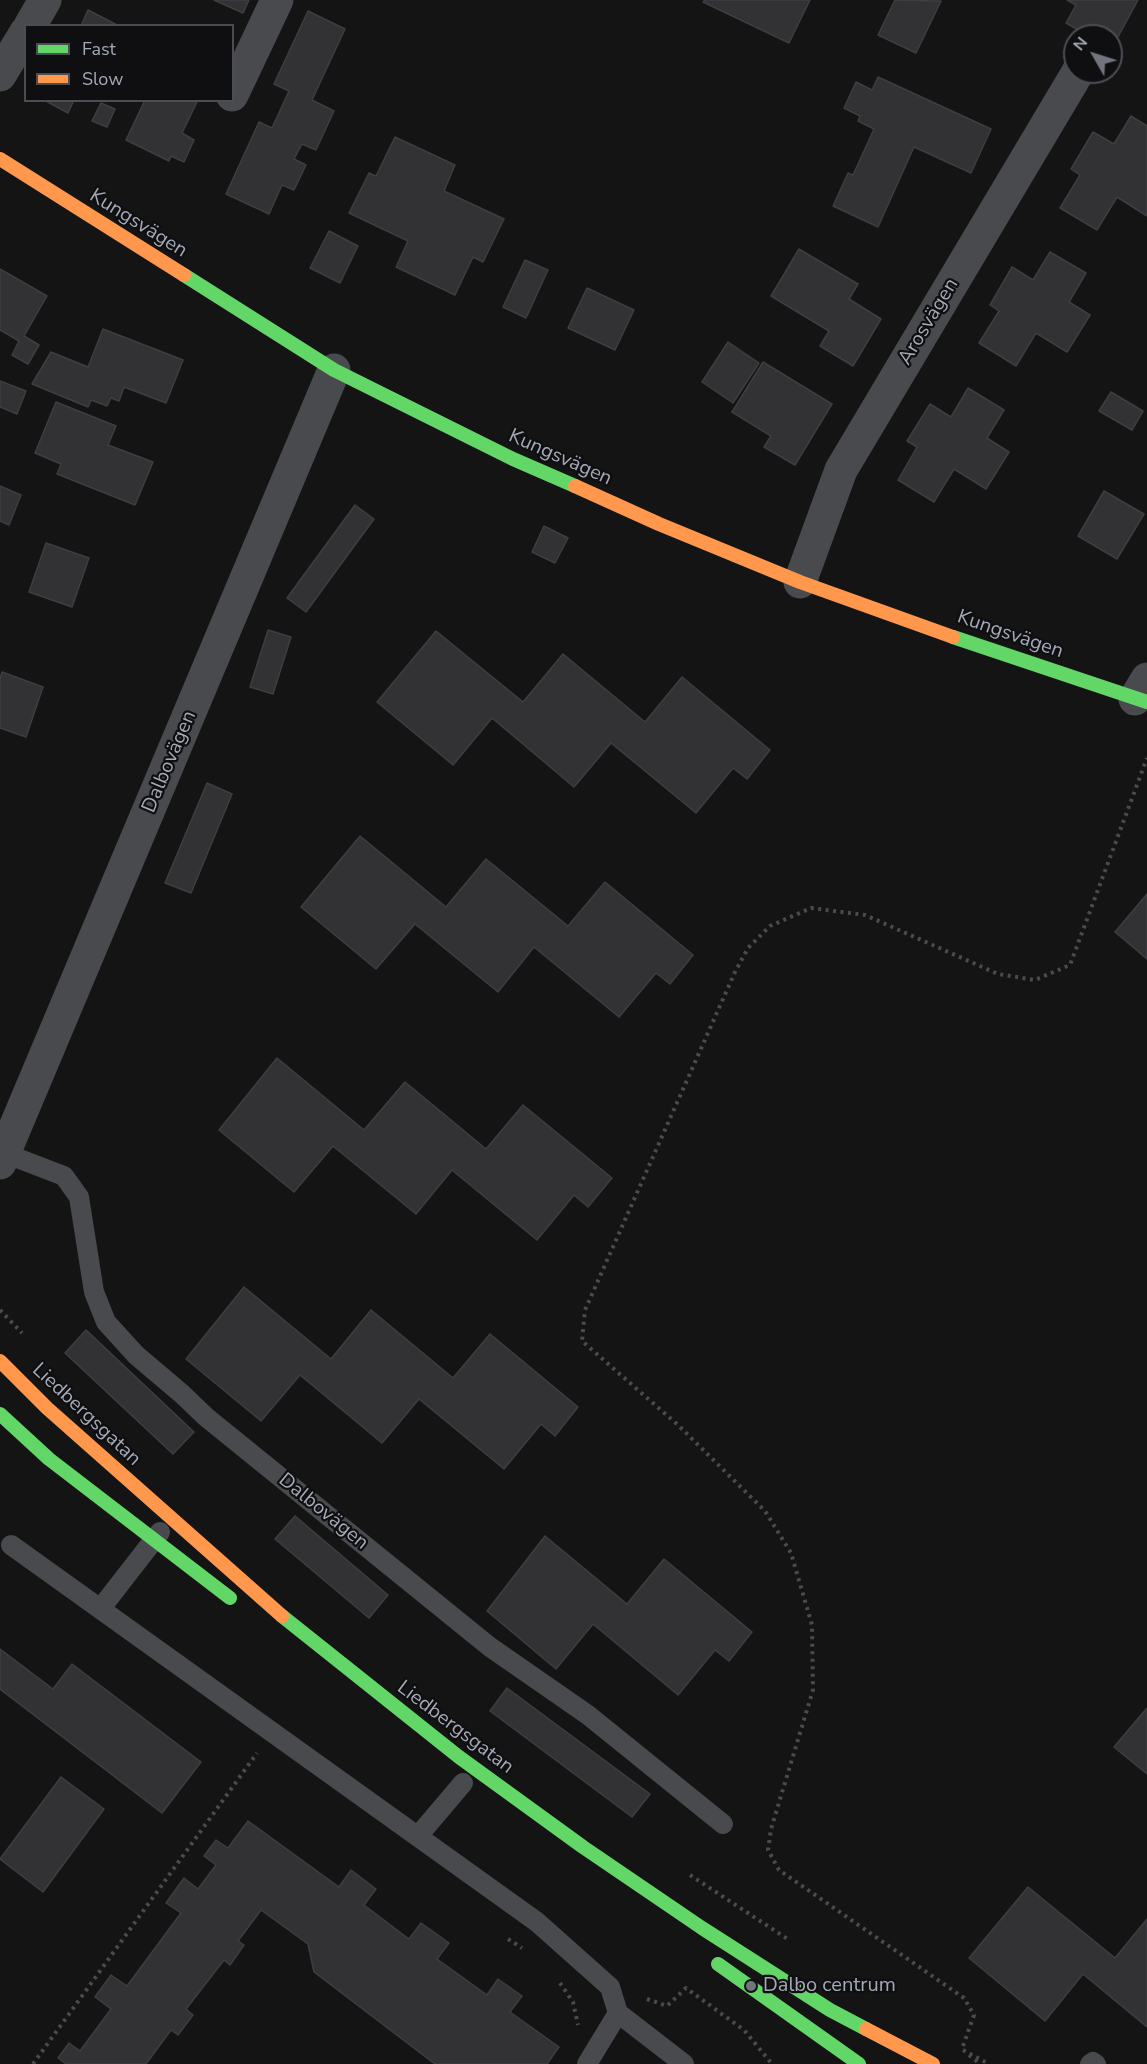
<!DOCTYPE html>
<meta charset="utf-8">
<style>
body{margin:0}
#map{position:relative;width:1147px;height:2064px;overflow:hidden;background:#141415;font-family:"Nunito Sans",sans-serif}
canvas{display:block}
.legend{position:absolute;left:24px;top:24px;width:210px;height:78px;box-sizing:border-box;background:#0f0f11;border:2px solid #4b4d53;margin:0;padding:8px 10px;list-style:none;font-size:18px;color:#a4a9b7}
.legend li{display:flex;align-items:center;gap:12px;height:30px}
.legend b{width:30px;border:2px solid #4b4d53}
.north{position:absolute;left:1063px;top:24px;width:60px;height:60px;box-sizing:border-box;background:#0f0f11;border:2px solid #4b4d53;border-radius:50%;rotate:309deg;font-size:16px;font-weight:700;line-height:24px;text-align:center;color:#a4a9b7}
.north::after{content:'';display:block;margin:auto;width:21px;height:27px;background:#72757e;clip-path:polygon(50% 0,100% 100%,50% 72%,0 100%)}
</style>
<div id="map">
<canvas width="1147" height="2064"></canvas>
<ul class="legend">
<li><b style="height:8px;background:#63d668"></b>Fast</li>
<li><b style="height:8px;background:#ff974d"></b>Slow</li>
</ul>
<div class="north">N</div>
</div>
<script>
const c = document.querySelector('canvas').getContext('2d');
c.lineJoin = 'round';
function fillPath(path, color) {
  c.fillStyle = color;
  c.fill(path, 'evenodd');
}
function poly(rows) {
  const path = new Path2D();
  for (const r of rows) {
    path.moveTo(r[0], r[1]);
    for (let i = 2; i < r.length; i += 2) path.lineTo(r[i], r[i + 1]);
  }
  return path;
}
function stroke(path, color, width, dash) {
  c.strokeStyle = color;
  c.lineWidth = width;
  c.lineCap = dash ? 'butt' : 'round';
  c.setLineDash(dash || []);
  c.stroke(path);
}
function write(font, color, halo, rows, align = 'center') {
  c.font = font + ' "Nunito Sans",sans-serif';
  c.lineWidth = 4.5;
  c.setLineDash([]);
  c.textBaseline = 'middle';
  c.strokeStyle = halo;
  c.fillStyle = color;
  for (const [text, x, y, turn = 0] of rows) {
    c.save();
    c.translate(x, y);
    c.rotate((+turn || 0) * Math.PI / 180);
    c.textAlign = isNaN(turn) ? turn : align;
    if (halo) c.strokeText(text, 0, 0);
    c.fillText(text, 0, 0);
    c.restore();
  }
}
const building = poly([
 [214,0,249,0,243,13,214,0],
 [705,0,810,0,789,43,703,2,705,0],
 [895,0,941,1,916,53,878,35,895,0],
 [1067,0,1138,0,1112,48,1111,36,1089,36,1066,23,1076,5,1067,0],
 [88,10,119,26,81,26,88,10],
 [308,11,345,29,312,100,334,111,316,150,302,144,294,159,306,165,294,190,282,185,269,214,226,194,259,122,272,128,289,91,274,84,308,11],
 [878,77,991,129,971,173,914,147,878,227,833,206,848,173,853,175,874,129,858,121,860,116,844,108,856,82,872,90,878,77],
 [44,100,74,100,68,113,44,100],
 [145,100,198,100,182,133,194,140,184,162,171,156,169,161,126,140,145,100],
 [101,103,115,109,107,127,92,121,101,103],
 [1131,116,1147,126,1147,216,1117,197,1097,230,1060,208,1080,175,1071,169,1093,132,1114,144,1131,116],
 [395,137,455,165,444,191,504,219,483,262,473,257,455,295,396,267,408,241,349,213,369,173,376,176,395,137],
 [329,231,358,246,340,283,310,268,329,231],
 [799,249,858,284,849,299,881,319,853,366,820,346,829,331,771,296,799,249],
 [1050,252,1086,273,1069,302,1090,315,1067,352,1036,333,1016,366,979,343,999,311,990,305,1012,267,1033,280,1050,252],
 [525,260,548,270,526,318,503,307,525,260],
 [0,269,47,296,24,336,39,345,28,364,12,355,19,341,0,330,0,269],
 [587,288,634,310,615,350,568,328,587,288],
 [103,329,183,360,166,403,124,387,119,401,111,398,107,406,91,400,88,407,32,384,51,352,88,367,103,329],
 [728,342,759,363,733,403,702,382,728,342],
 [763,362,832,404,795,465,764,447,771,436,732,412,763,362],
 [0,381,26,391,17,414,0,407,0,381],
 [968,388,1004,410,987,438,1009,452,986,489,954,469,934,502,898,480,917,447,907,441,930,404,951,417,968,388],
 [1111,392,1143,411,1132,430,1099,411,1111,392],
 [56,402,116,426,108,445,153,462,135,505,57,474,61,464,35,453,56,402],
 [0,486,21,495,9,525,0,521,0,486],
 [1104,491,1144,514,1117,559,1078,536,1104,491],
 [355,505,374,519,306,612,287,598,355,505],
 [544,526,568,538,555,563,532,552,544,526],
 [46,543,89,558,72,607,29,592,46,543],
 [268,630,291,637,273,694,250,687,268,630],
 [436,631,523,702,563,654,645,722,682,677,770,750,747,779,733,768,696,813,611,743,574,787,492,718,453,765,377,702,436,631],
 [2,672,43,687,26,737,0,728,0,679,2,672],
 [207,783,232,794,191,893,165,883,207,783],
 [360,836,446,907,486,859,568,926,605,882,693,955,670,984,656,973,619,1017,534,947,498,992,415,924,376,969,301,907,360,836],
 [1147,894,1147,959,1115,932,1147,894],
 [277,1058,364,1130,405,1082,486,1149,523,1105,612,1178,588,1207,574,1195,537,1240,452,1170,416,1214,333,1146,294,1192,219,1130,277,1058],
 [244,1287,331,1359,371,1310,453,1378,490,1334,578,1407,555,1436,541,1424,504,1469,419,1399,382,1443,300,1375,261,1421,186,1359,244,1287],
 [86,1330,194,1432,173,1454,65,1353,86,1330],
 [295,1516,388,1595,369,1618,275,1539,295,1516],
 [545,1536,627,1604,664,1559,752,1632,729,1661,715,1650,678,1695,593,1624,556,1669,487,1611,545,1536],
 [0,1649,53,1689,72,1664,201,1762,162,1813,0,1689,0,1649],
 [507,1688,650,1794,632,1817,490,1711,507,1688],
 [1147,1708,1147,1774,1114,1747,1147,1708],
 [61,1777,104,1809,43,1892,0,1859,61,1777],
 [248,1821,339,1887,351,1870,376,1889,364,1905,409,1939,421,1923,449,1943,437,1959,487,1995,498,1979,522,1996,510,2012,559,2047,547,2064,435,2064,314,1972,308,1944,261,1910,238,1941,244,1945,230,1965,224,1960,186,2009,193,2015,178,2035,171,2030,146,2064,66,2064,58,2058,69,2043,80,2051,111,2009,95,1997,111,1975,127,1986,181,1913,166,1903,184,1878,198,1889,216,1865,204,1856,216,1840,228,1848,248,1821],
 [1028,1887,1115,1958,1147,1919,1147,2027,1083,1974,1045,2021,969,1958,1028,1887]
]);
fillPath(building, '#323234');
stroke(building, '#3d3e41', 1.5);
stroke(poly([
 [0,1310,22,1333],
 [690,1875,789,1940],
 [508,1939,522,1948],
 [560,1983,573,2002,578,2025],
 [647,1999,667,2006,686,1988,744,2030,772,2064],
 [963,2046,974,2015,964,1998,779,1870,768,1850,771,1829,813,1690,812,1625,791,1553,765,1511,678,1425,582,1341,585,1310,735,972,748,948,770,926,811,908,865,915,998,974,1035,980,1070,965,1147,758],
 [963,2050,989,2064],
 [969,2055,980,2064],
 [33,2064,257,1753]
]), '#4a4b4f', 4, [3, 4.5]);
stroke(poly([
 [4,1153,64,1176,79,1197,94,1292,106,1322,136,1355,182,1394,206,1417,490,1647,588,1715,723,1824],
 [11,1545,537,1922,610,1987,618,2013,684,2064],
 [101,1608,160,1532],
 [418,1836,463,1783],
 [587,2064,618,2013],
 [1090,2064,1093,2062,1096,2064]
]), '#484a4e', 20);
stroke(poly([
 [30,26,45,0],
 [0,75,26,32],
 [232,95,277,0],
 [800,582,841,470,1078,72],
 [1135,699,1147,679],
 [0,1163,334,370]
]), '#484a4e', 33);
stroke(poly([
 [184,275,334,370,513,459,575,486],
 [953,637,1147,702],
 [0,1414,49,1459,230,1598],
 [282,1616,459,1757,583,1847,702,1928,830,2010,866,2029],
 [718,1964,859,2064]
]), '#63d668', 14);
stroke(poly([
 [0,159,184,275],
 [575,486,659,524,800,582,953,637],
 [0,1361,47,1408,282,1616],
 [866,2029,933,2064]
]), '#ff974d', 14);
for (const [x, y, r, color] of [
 [751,1986,6,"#72757e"]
]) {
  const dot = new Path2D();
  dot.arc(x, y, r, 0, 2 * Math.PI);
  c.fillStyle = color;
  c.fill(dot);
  stroke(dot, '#0f0f11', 2);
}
write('20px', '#a4a9b7', '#0f0f11', [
 ["Kungsvägen",138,224,32],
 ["Arosvägen",929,322,-59],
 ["Kungsvägen",560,458,24],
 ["Kungsvägen",1010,635,19],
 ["Dalbovägen",170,762,-67],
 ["Liedbergsgatan",86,1415,43],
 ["Dalbovägen",323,1512,39],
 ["Liedbergsgatan",455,1728,37]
]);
write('20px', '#a4a9b7', '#0f0f11', [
 ["Dalbo centrum",763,1986]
], 'left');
</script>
